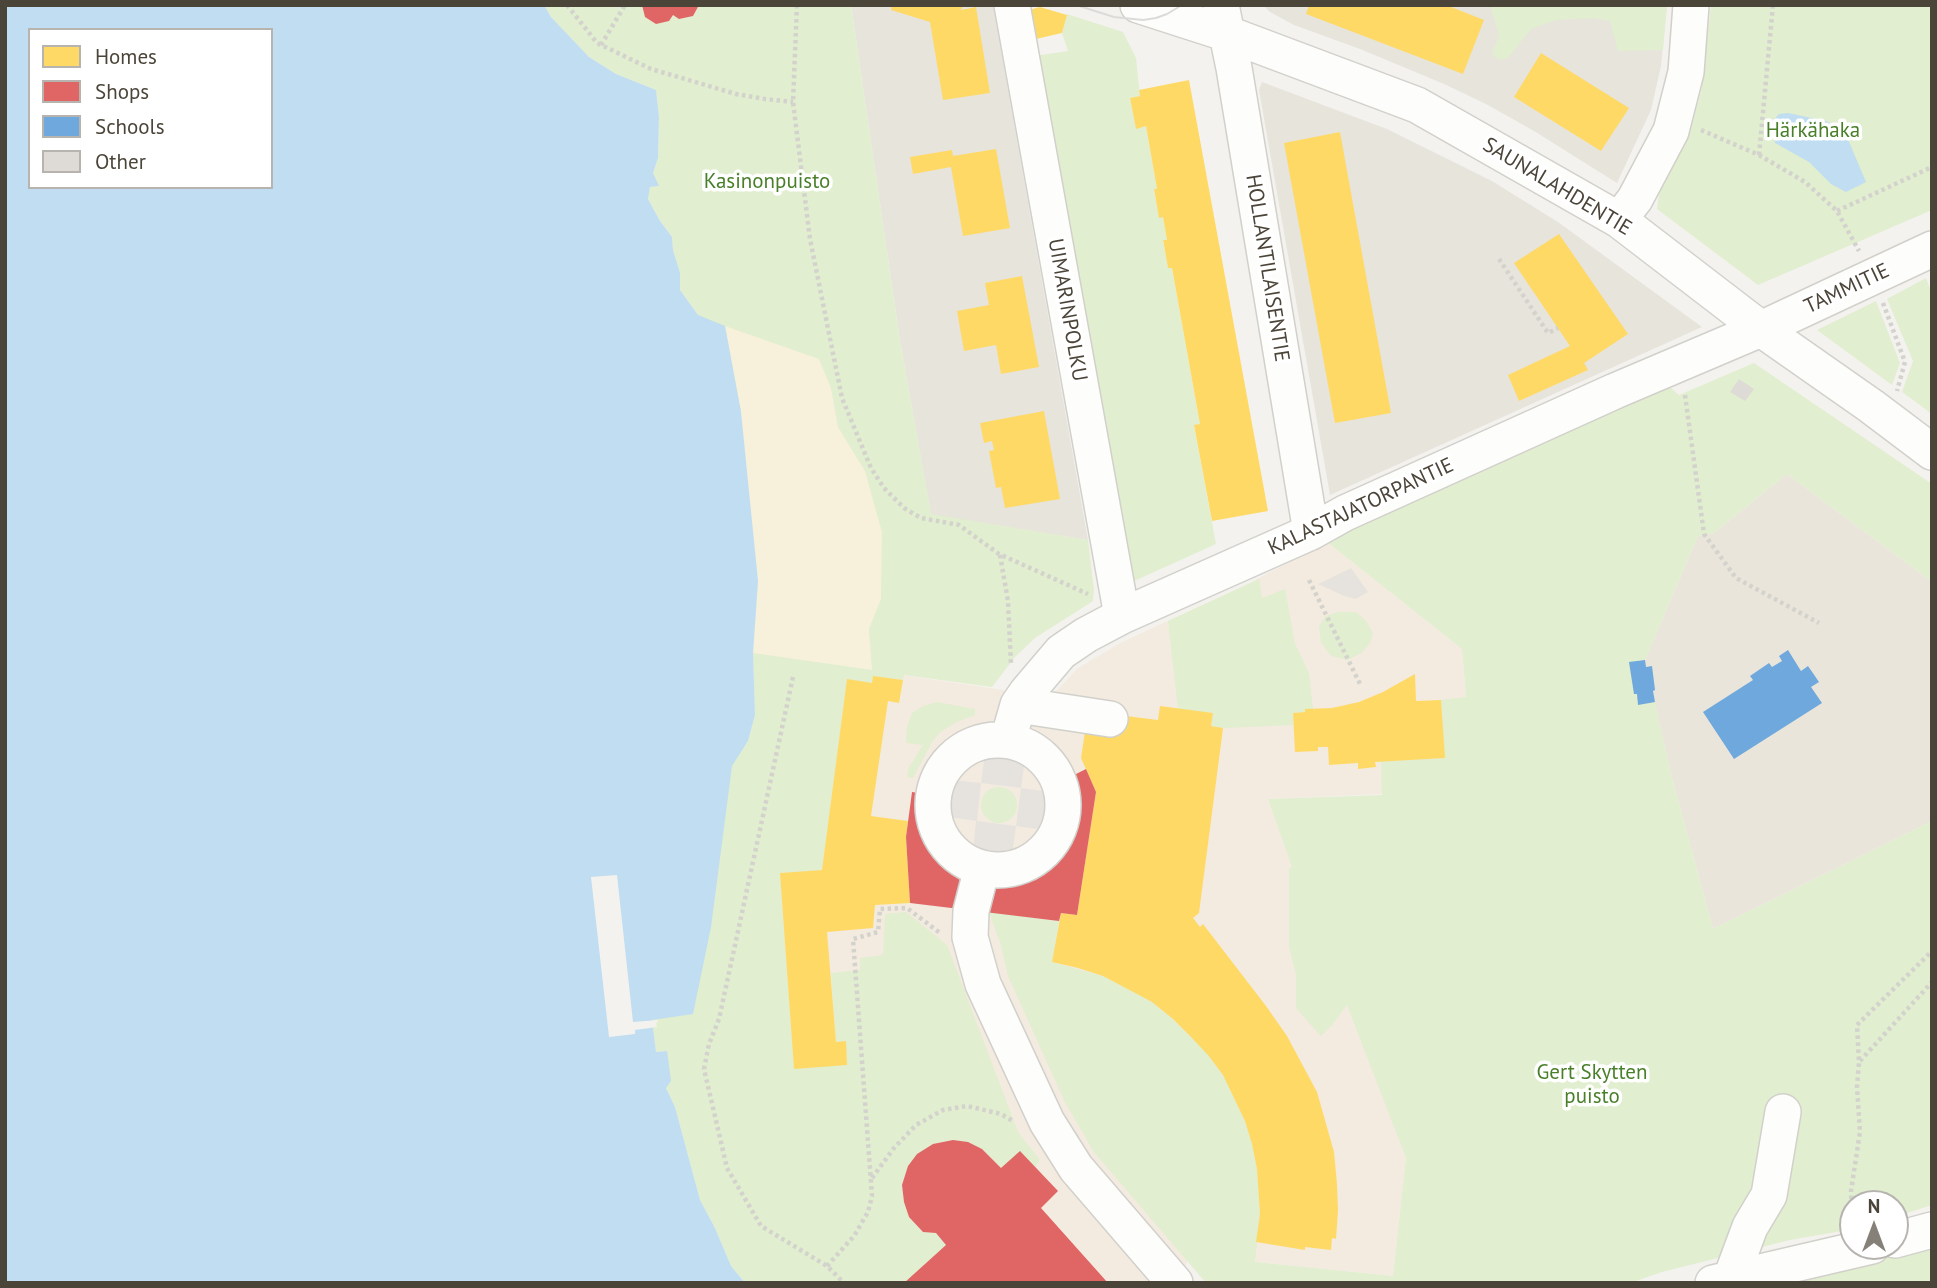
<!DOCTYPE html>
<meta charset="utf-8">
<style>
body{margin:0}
#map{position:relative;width:1937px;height:1288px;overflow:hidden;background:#f4f2ee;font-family:"PT Sans",sans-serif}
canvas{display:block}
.frame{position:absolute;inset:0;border:7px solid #4b4439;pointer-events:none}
.legend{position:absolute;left:28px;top:28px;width:245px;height:161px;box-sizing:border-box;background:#fff;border:2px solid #b7b4b0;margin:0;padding:9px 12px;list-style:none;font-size:21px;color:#4b4439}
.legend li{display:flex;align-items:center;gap:14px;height:35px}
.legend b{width:35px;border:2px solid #b7b4b0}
.north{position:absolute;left:1839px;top:1190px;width:70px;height:70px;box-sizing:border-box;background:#fff;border:2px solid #b7b4b0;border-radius:50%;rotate:0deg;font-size:19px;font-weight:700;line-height:28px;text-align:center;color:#4b4439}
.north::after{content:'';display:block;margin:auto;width:24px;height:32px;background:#868178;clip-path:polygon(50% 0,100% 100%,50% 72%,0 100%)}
</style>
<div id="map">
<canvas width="1937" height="1288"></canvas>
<div class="frame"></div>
<ul class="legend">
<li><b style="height:19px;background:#ffd966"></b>Homes</li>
<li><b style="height:19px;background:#e06666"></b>Shops</li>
<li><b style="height:19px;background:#6fa8dc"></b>Schools</li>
<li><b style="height:19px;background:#dedbd6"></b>Other</li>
</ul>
<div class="north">N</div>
</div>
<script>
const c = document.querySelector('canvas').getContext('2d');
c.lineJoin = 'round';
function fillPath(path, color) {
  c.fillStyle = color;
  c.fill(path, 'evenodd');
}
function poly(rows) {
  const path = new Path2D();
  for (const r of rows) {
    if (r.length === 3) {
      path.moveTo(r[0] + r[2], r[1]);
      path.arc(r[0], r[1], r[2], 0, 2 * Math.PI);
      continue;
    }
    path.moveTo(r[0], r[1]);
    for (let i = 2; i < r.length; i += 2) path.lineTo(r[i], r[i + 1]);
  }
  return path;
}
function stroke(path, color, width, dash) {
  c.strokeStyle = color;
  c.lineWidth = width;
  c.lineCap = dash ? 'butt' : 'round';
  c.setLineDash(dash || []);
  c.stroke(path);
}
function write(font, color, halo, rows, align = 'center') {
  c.font = font + ' "PT Sans",sans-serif';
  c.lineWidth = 7;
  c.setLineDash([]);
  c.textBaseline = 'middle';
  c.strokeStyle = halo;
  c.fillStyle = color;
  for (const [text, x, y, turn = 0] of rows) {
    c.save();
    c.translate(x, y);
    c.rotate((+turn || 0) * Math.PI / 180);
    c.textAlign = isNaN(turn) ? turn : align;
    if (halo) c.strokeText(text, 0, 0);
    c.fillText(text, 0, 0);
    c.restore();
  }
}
fillPath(poly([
 [851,5,993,5,1088,540,931,515,900,341],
 [1263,5,1667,5,1661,66,1651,110,1617,183,1534,131,1486,104,1444,84,1360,49,1294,25,1270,12],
 [1262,82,1387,129,1492,181,1558,222,1702,327,1330,495,1259,90]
]), '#e7e4dc');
fillPath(poly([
 [1327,542,1462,649,1473,790,1268,799,1297,879,1382,1091,1406,1158,1393,1276,1255,1262,1188,1260,1179,1283,745,1283,755,715,753,653,1051,697,1078,668,1122,642,1246,585]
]), '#f3ebdf');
fillPath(poly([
 [1787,474,1932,582,1932,821,1713,929,1671,774,1655,703,1638,705,1629,662,1645,660,1698,536,1714,533]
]), '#eae5da');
fillPath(poly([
 [544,5,851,5,900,341,931,514,1088,540,1094,590,1093,601,1035,638,1015,657,992,687,904,675,903,680,873,676,872,683,847,680,822,870,780,873,794,1068,847,1065,845,1041,836,1042,831,973,860,970,860,958,883,955,885,914,906,912,947,945,1018,1132,1040,1160,1035,1167,1020,1151,1001,1168,982,1149,953,1140,933,1144,918,1154,908,1166,902,1185,904,1202,909,1217,923,1232,936,1233,946,1245,904,1283,745,1283,731,1266,715,1228,700,1200,675,1107,666,1088,667,1051,656,1052,652,1020,723,820,732,765,748,741,755,715,753,653,758,581,741,412,698,315,680,290,680,273,673,250,672,237,660,221,648,199,650,187,658,186,653,173,658,158,659,117,656,90,616,74,589,57,551,17],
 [1490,5,1667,5,1663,50,1618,51,1610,21,1594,18,1556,20,1531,29,1508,58,1499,60,1492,54,1499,35],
 [1711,5,1932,5,1932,210,1758,285,1657,209,1659,194,1690,132,1701,92],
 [1067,14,1123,32,1136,58,1140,96,1130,98,1136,128,1146,126,1157,189,1154,190,1159,217,1163,217,1167,240,1163,241,1168,268,1172,268,1200,424,1194,426,1216,544,1132,582,1035,56,1068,51,1062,33],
 [1926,278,1932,294,1932,414,1902,392,1913,361,1887,299],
 [1876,301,1900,363,1892,385,1817,330],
 [1754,363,1932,484,1932,582,1787,474,1714,533,1698,536,1645,660,1630,662,1638,704,1655,702,1671,774,1713,929,1932,821,1932,1205,1895,1217,1895,1204,1853,1204,1853,1229,1790,1240,1662,1272,1630,1283,1206,1283,1094,1152,1065,1102,1008,976,1001,945,989,912,1059,921,1052,962,1103,976,1152,1002,1173,1019,1209,1055,1223,1075,1245,1121,1252,1144,1257,1169,1260,1214,1255,1262,1393,1276,1406,1158,1347,1005,1331,1026,1321,1036,1296,1008,1296,974,1289,947,1289,868,1292,867,1268,799,1382,795,1381,761,1444,758,1441,700,1466,697,1462,649,1327,542,1665,383,1679,395],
 [1259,579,1262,598,1285,589,1295,644,1309,673,1313,709,1306,709,1305,712,1293,713,1293,725,1223,728,1211,726,1213,713,1178,709,1168,621],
 [1338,612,1356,612,1367,622,1373,634,1370,643,1361,653,1348,660,1331,656,1321,642,1319,626,1326,616],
 [937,702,975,709,975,715,957,722,940,732,932,742,913,778,907,777,908,769,923,745,906,743,907,727,912,713,923,706],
 [999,805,18],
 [1932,1233,1932,1283,1727,1283]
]), '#e1eecf');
fillPath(poly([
 [725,326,819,359,831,388,838,427,865,471,882,532,881,599,869,629,872,670,753,653,758,581,741,412]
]), '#f7f0da');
fillPath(poly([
 [1351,568,1368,592,1356,599,1344,596,1318,584],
 [985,754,1025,759,1021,788,1050,792,1045,830,1016,826,1012,855,973,850,976,821,949,817,953,780,981,783],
 [981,783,1021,788,1016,826,977,821]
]), '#e6e3df');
fillPath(poly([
 [5,5,544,5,551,17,589,57,616,74,656,90,659,117,658,158,653,173,659,186,650,187,648,199,660,221,672,237,673,250,680,273,680,290,698,315,725,326,741,412,758,581,753,653,755,715,748,741,732,766,711,927,693,1014,652,1020,656,1052,667,1051,671,1081,666,1088,675,1107,700,1200,715,1228,731,1266,745,1283,5,1283],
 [30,30,271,30,271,187,30,187],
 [1788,113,1826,121,1838,127,1847,137,1866,182,1846,192,1831,184,1809,162,1775,143,1772,122,1779,114]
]), '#c0ddf1');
fillPath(poly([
 [617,875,633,1022,658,1020,658,1022,656,1023,657,1027,635,1030,635,1034,609,1037,591,877]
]), '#f4f2ee');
fillPath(poly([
 [892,5,963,5,961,10,976,7,990,93,943,100,930,22,891,10],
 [1309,5,1446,5,1484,20,1463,74,1306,14],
 [1040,7,1067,15,1062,33,1036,39,1029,10],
 [1541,53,1629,108,1601,151,1514,97],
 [1189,80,1268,511,1212,521,1194,425,1200,424,1172,268,1168,268,1163,240,1167,240,1163,217,1159,218,1154,189,1157,189,1146,126,1136,129,1130,98,1140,96,1139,90],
 [1340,132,1391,413,1335,423,1284,143],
 [996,149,1010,228,963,236,951,167,913,174,910,157,952,150,953,156],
 [1559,234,1628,334,1584,363,1588,370,1519,401,1508,375,1570,346,1514,263],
 [1022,276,1039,367,1001,374,996,345,964,351,957,311,989,305,985,283],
 [1044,411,1060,499,1005,508,1001,487,996,488,989,451,994,450,992,441,984,443,980,423],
 [1415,674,1416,701,1441,700,1445,758,1375,762,1376,767,1358,769,1358,763,1329,765,1328,747,1318,747,1318,751,1295,752,1293,713,1305,712,1305,709,1332,708,1359,702,1383,692],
 [873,676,903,680,899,703,888,701,871,816,908,821,906,837,910,903,875,905,873,928,827,932,836,1042,846,1041,847,1065,794,1069,780,873,822,870,847,679,872,683],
 [1160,706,1213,713,1211,726,1223,728,1199,913,1193,918,1200,927,1203,924,1266,1006,1287,1036,1317,1092,1334,1152,1337,1184,1338,1211,1336,1239,1332,1238,1331,1250,1305,1247,1305,1250,1256,1242,1260,1214,1257,1169,1252,1144,1245,1121,1223,1075,1208,1055,1192,1038,1173,1019,1152,1002,1103,976,1078,968,1052,962,1061,913,1077,915,1096,792,1081,758,1086,725,1110,714,1158,720]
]), '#ffd966');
fillPath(poly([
 [642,5,699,5,693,16,679,19,673,15,669,21,656,24,645,17],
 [1086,769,1096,792,1077,915,1061,913,1059,921,910,903,906,837,912,792,925,794,922,812,925,830,931,846,940,860,950,871,961,878,974,882,988,885,1002,884,1028,877,1054,859,1064,845,1070,830,1074,813,1074,796,1068,778],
 [953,1140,968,1142,982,1149,1001,1168,1020,1151,1058,1191,1041,1208,1108,1283,904,1283,946,1245,936,1233,923,1232,909,1217,904,1202,902,1185,908,1166,917,1154,933,1144]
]), '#e06666');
fillPath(poly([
 [1788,650,1801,671,1808,666,1819,682,1811,687,1822,703,1734,759,1703,712,1753,680,1750,676,1769,663,1772,667,1782,661,1779,656],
 [1645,660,1646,667,1652,666,1655,690,1653,691,1655,702,1638,705,1637,694,1634,694,1629,662]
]), '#6fa8dc');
fillPath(poly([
 [1739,379,1754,389,1745,401,1730,392]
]), '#dedbd6');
const minor = poly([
 [1012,5,1122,616],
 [1138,5,1228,34,1417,105,1619,220,1761,329,1871,406,1932,452],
 [1221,5,1234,68,1311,532],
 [1619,220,1635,199,1671,131,1686,72,1691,5],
 [1018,705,1110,719],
 [1008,740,1018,705,1027,692,1061,652,1086,635,1122,616,1311,532,1345,513,1615,391,1761,329,1932,249],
 [998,805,65],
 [982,868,971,911,970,937,983,984,1047,1122,1076,1168,1175,1283],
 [1895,1240,1932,1230],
 [1731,1278,1750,1227,1769,1195,1783,1112],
 [1713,1283,1872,1246]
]);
stroke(minor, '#d2d0cb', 38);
stroke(poly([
 [567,5,597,43,651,69,736,94,765,99,793,102],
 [797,5,793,102,810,239,842,398,871,468,884,488,904,508,921,518,959,525,999,554,1088,594],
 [601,45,625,5],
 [1701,130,1759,155,1805,182,1837,211,1859,251],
 [1759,155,1773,5],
 [1837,211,1932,167],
 [1499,259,1548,333,1558,328],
 [1883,303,1905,362,1897,391],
 [1685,395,1704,534,1736,578,1819,623],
 [1000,555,1008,601,1011,664],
 [1309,580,1361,686],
 [793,677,719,1019,709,1044,704,1069,727,1168,761,1226,827,1266,844,1283],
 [1860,1061,1932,982],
 [872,1178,894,1148,916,1125,943,1110,967,1106,1001,1114,1013,1121],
 [1852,1220,1851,1191,1860,1132,1857,1087,1859,1062,1857,1025,1932,951],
 [827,1266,854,1236,868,1212,872,1196,853,939,878,932,880,909,907,908,940,933]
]), '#d3d2cc', 4.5, [3.5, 3.5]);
stroke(minor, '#fdfdfc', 35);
stroke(poly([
 [1076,5,1114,17,1143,20,1156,18,1167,14,1182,5]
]), '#dbdbda', 2);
write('21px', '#4a7f2a', '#fff', [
 ["Härkähaka",1813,131],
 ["Kasinonpuisto",767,182],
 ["Gert Skytten",1592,1073],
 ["puisto",1592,1097]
]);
write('21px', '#4b4439', '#fff', [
 ["SAUNALAHDENTIE",1557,187,31],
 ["HOLLANTILAISENTIE",1267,268,81],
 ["TAMMITIE",1847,289,-25],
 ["UIMARINPOLKU",1067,310,80],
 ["KALASTAJATORPANTIE",1361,507,-25]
]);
</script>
